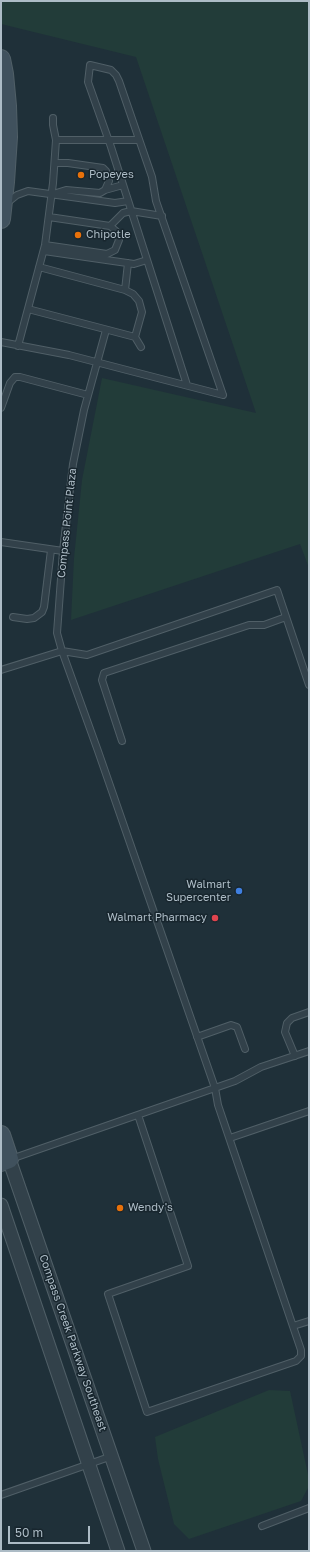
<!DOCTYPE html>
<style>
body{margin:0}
#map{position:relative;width:310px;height:1552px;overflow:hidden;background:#1f3039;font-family:"Golos Text",sans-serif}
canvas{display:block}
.frame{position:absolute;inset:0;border:2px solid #adbcc6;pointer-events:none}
.scale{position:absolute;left:8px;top:1526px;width:82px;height:18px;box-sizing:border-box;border:2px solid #adbcc6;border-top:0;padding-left:5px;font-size:12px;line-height:14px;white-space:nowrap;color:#adbcc6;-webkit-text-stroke:3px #18262e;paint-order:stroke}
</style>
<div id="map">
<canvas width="310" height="1552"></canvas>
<div class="frame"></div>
<div class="scale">50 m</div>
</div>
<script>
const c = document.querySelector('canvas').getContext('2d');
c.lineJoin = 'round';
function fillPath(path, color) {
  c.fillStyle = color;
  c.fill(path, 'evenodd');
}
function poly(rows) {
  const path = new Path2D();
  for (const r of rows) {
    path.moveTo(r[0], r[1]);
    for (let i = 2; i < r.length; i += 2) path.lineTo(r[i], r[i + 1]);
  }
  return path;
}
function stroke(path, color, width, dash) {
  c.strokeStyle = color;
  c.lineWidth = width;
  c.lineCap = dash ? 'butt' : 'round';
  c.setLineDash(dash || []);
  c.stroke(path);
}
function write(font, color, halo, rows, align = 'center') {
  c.font = font + ' "Golos Text",sans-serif';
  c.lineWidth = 3;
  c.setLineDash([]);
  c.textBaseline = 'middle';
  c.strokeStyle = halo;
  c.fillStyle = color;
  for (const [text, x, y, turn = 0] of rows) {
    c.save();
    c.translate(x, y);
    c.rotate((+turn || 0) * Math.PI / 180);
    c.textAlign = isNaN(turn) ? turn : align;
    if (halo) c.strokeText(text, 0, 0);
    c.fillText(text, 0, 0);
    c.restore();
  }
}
fillPath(poly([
 [1,1,309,1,309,568,300,544,71,620,74,558,82,480,102,378,256,413,136,57,1,24],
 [269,1390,290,1391,309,1479,309,1486,301,1501,189,1539,174,1524,158,1459,155,1437]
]), '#223c39');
const lane = poly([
 [56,140,139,140],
 [105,190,123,185],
 [53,194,66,190,100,193,105,190,109,181,106,171,103,168,68,163,55,163],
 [7,203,17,195,28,191,115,203,128,201],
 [110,226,123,213,131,211,162,216],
 [45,245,107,254,115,250,119,240,116,231,110,226,49,217],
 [44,251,134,264,147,260],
 [39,267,125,290,133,294,139,301,142,312,135,337],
 [125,290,128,263],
 [28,309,135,337,141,347],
 [106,330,84,410,73,464,63,551,57,633,62,651,98,751,215,1088,218,1105,301,1350,301,1356,296,1361,147,1412,108,1294,188,1266,138,1115],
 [1,342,69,355,223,395],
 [18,346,45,245,53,183,56,140,53,125,53,118],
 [187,385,111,147,88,82,90,65,111,70,116,75,119,81,152,177,156,201,223,395],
 [1,408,10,383,15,377,20,377,88,395],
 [1,542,63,551],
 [13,617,27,619,34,618,42,612,44,607,51,550],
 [1,670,62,651,87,655,277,590,309,685],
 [122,741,102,680,104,673,249,625,264,625,286,617],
 [197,1037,231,1025,237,1027,245,1049],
 [295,1056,285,1032,287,1023,292,1018,309,1012],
 [230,1138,309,1111],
 [11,1159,235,1081,261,1067,309,1051],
 [293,1326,309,1321],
 [1,1495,112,1456],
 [262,1526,309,1508]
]);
const street = poly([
 [9,1159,144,1551],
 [1,1205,118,1551]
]);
const secondary = poly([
 [1,59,4,74,7,106,8,137,5,182,1,219],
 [1,1135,9,1159,1,1162]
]);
stroke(lane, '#505f67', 8);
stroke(street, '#505f67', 15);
stroke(secondary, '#505f67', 20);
stroke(lane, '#32414a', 6);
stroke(street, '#32414a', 13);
stroke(secondary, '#40515d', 18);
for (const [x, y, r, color] of [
 [81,175,4,"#e8710a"],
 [78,235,4,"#e8710a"],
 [239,891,4,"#3f7fe0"],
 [215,918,4,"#e0444e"],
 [120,1208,4,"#e8710a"]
]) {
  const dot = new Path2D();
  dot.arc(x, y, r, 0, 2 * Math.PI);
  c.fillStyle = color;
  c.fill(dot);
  stroke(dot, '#18262e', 1.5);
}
write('11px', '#adbcc6', '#18262e', [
 ["Popeyes",89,175],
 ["Chipotle",86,235],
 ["Walmart",231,885,"right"],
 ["Supercenter",231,898,"right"],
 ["Walmart Pharmacy",207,918,"right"],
 ["Wendy's",128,1208]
], 'left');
write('11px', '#adbcc6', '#18262e', [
 ["Compass Point Plaza",67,523,-84],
 ["Compass Creek Parkway Southeast",73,1343,71]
]);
</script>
